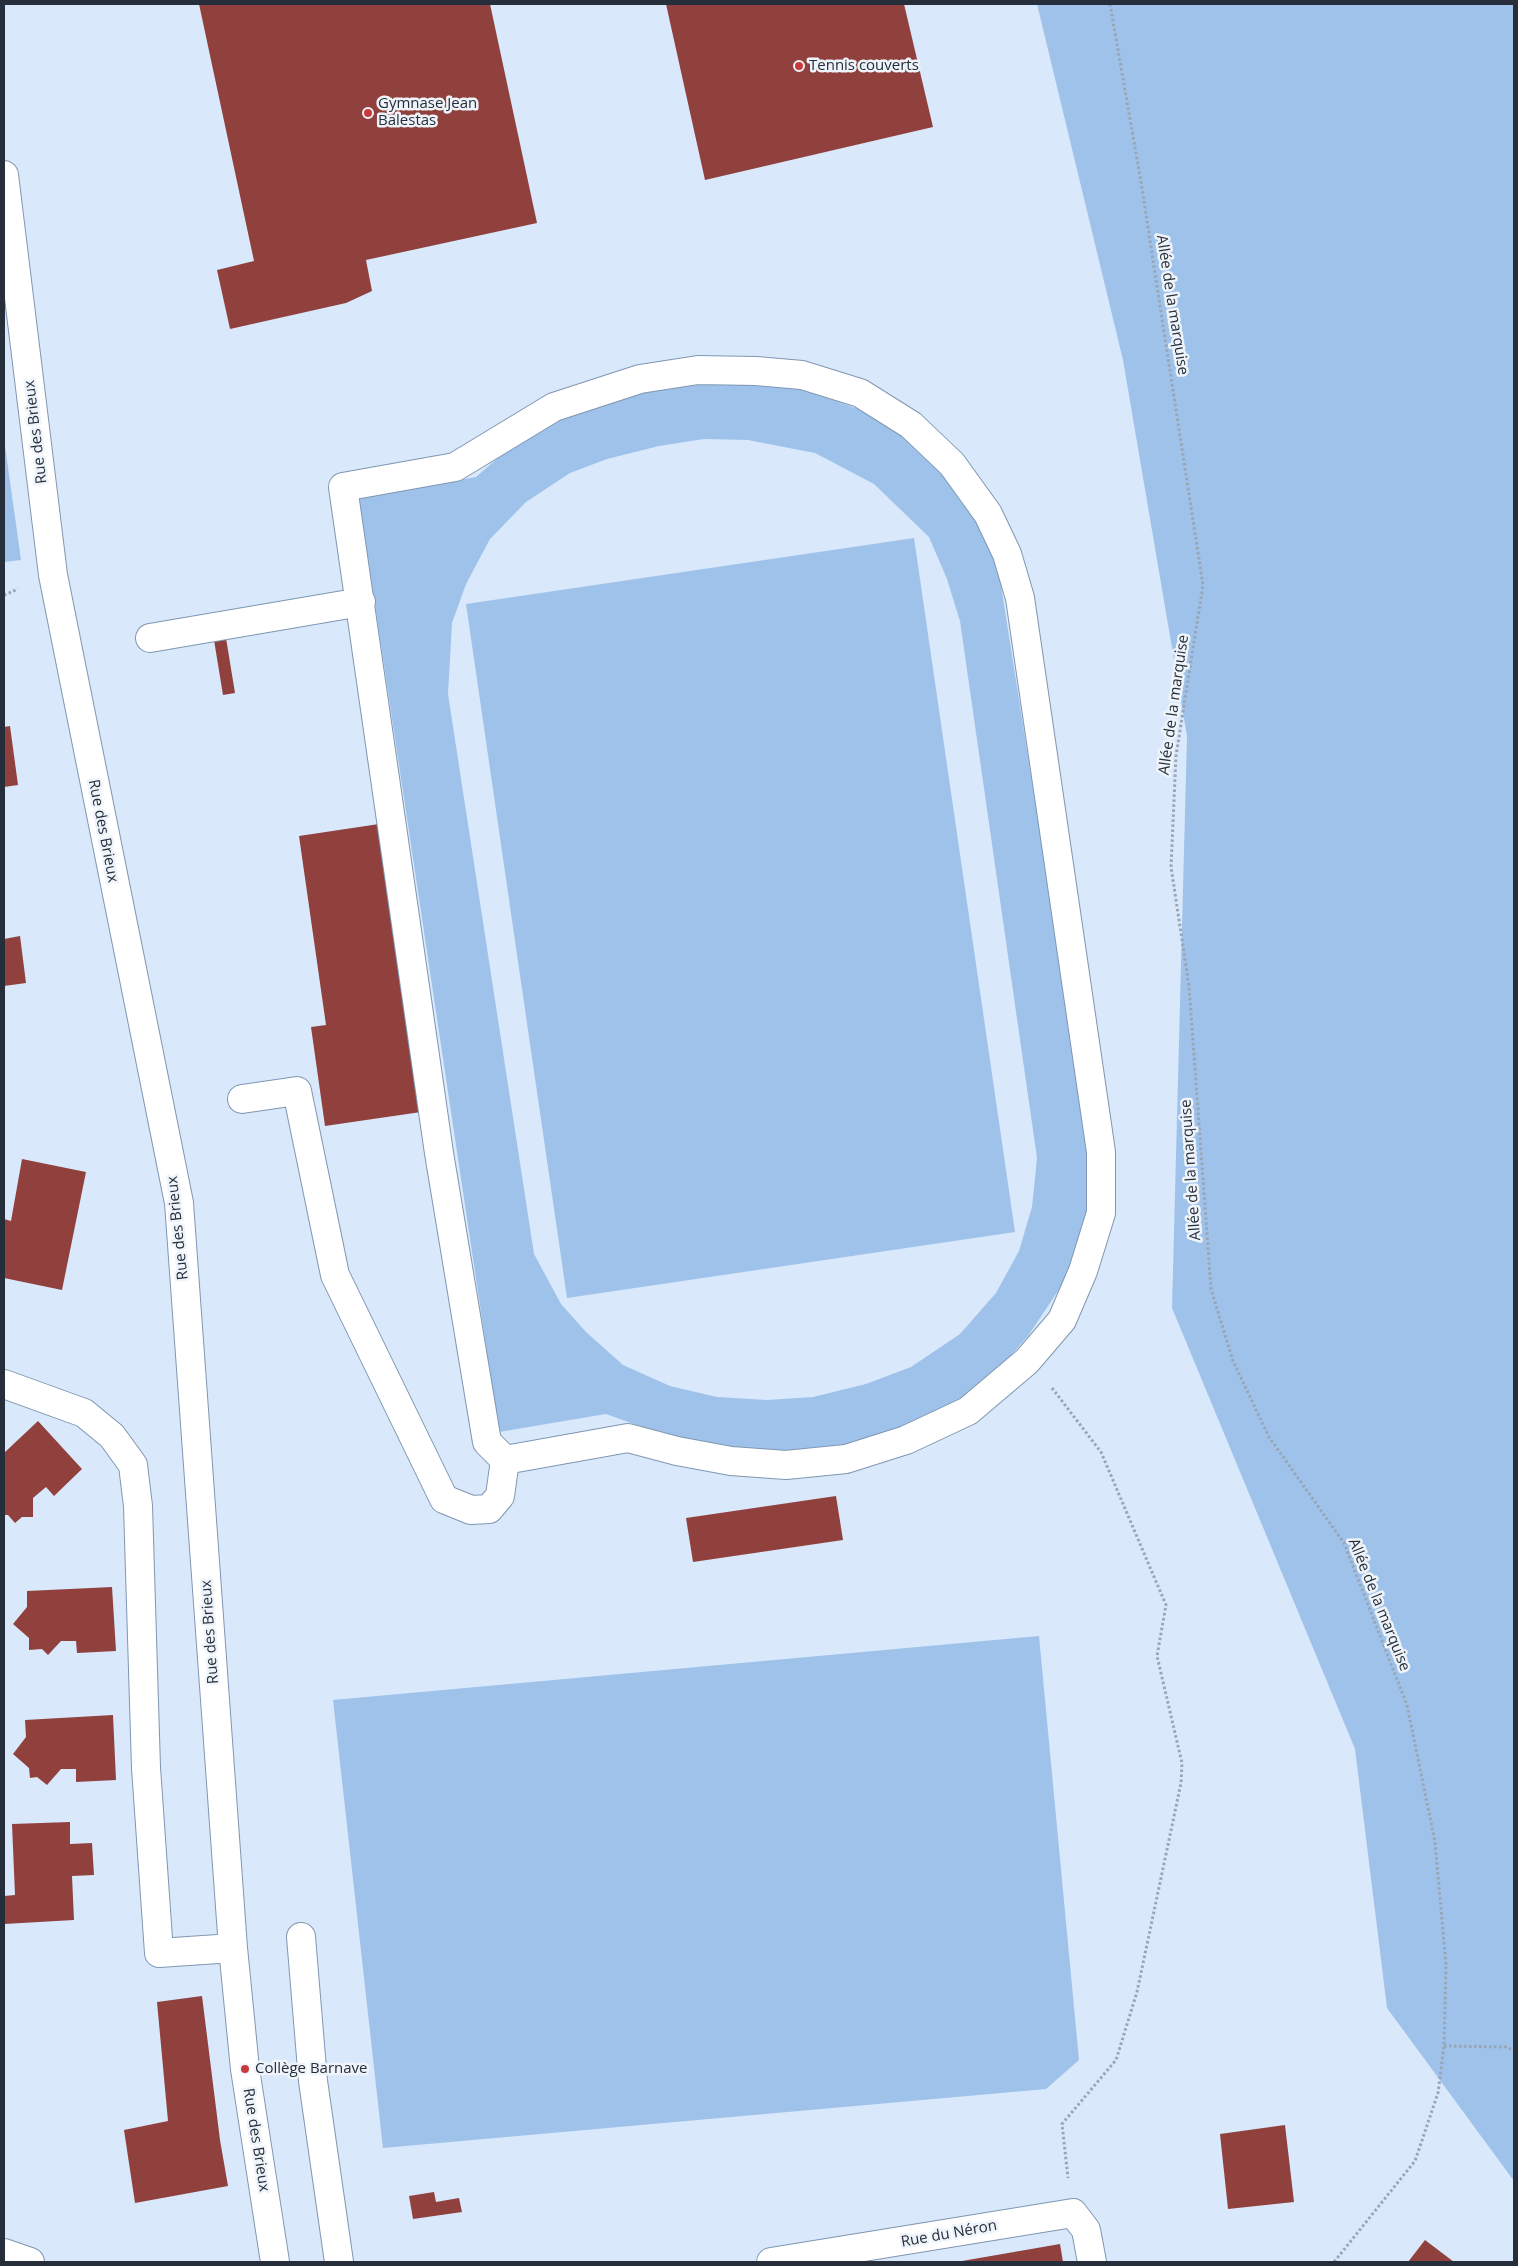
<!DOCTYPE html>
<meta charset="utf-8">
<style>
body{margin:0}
#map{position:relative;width:1518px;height:2266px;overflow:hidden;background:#d9e8fa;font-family:"Open Sans",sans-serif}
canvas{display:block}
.frame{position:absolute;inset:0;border:5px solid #252e3a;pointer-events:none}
</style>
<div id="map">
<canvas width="1518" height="2266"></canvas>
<div class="frame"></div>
</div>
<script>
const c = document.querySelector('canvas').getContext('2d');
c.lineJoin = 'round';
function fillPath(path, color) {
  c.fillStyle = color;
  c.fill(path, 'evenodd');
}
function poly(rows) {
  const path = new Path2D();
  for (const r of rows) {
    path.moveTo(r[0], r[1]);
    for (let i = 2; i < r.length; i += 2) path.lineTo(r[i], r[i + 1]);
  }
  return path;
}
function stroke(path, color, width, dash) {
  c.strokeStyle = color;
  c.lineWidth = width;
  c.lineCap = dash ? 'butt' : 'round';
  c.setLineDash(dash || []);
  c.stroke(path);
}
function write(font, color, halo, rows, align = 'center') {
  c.font = font + ' "Open Sans",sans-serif';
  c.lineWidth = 5;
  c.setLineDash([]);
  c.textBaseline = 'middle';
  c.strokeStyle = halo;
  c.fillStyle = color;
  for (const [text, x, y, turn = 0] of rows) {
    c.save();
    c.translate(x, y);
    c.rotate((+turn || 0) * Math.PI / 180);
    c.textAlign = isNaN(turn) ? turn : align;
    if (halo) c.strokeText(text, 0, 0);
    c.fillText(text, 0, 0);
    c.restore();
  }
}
fillPath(poly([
 [1037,4,1514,4,1514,2181,1387,2008,1355,1749,1172,1308,1187,736,1123,360],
 [683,380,744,381,803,389,866,412,920,446,965,491,997,560,1090,1150,1085,1226,1060,1288,1028,1336,997,1371,964,1398,919,1421,868,1440,797,1453,743,1454,684,1442,606,1414,499,1432,359,498,476,477,521,438,569,415],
 [704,439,748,440,815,453,874,484,929,537,947,579,960,621,1037,1158,1032,1207,1019,1251,996,1293,960,1334,911,1367,866,1384,813,1397,767,1400,717,1397,670,1386,623,1365,586,1332,561,1304,534,1254,448,694,452,623,466,584,490,539,526,502,570,473,607,459,659,446],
 [4,439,21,560,4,562],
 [914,538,1015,1232,567,1298,466,604],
 [1039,1636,1079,2060,1046,2089,383,2148,333,1700]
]), '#9fc2eb');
fillPath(poly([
 [199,4,490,4,537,223,366,260,372,291,346,303,230,329,217,270,254,261],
 [666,4,904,4,933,127,705,180],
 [226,638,235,693,223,695,214,640],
 [10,726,18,785,4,787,4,727],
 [379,824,421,1112,325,1126,311,1027,326,1025,299,836],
 [20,936,26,983,4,986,4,939],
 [22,1159,86,1172,62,1290,4,1278,4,1219,11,1221],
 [38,1421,82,1469,54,1496,46,1487,33,1498,33,1517,22,1517,15,1523,8,1515,4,1515,4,1453],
 [836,1496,843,1540,693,1562,686,1518],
 [112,1587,116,1651,77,1653,76,1641,61,1641,48,1655,42,1649,29,1650,29,1638,13,1624,27,1607,27,1591],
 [113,1715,116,1780,76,1782,76,1769,61,1769,47,1785,37,1777,30,1778,29,1768,13,1754,26,1737,25,1720],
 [70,1822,70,1844,92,1843,94,1875,72,1876,74,1920,4,1924,4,1896,15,1895,12,1824],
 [202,1996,220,2140,228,2186,135,2203,124,2130,168,2121,157,2002],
 [1285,2125,1294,2202,1228,2209,1220,2134],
 [434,2192,436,2202,459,2198,462,2212,413,2219,409,2196],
 [1425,2240,1454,2262,1408,2262],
 [1060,2244,1063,2262,962,2262,962,2261]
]), '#90413e');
const minor = poly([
 [4,175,53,575,179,1203,233,1948,245,2069,275,2262],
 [698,370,756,371,802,375,860,393,911,425,952,464,988,514,1007,554,1020,598,1101,1152,1101,1213,1083,1271,1062,1320,1027,1361,968,1411,906,1440,846,1459,786,1465,731,1461,677,1451,628,1438,505,1460,487,1442,439,1153,343,487,455,467,554,407,640,379,698,370],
 [150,638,361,602],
 [242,1099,297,1091,335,1275,444,1499,471,1510,489,1509,500,1496,505,1460],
 [4,1384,84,1413,112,1436,133,1465,138,1506,146,1768,159,1953,233,1948],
 [301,1937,313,2081,339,2262],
 [4,2253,30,2262],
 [771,2262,1073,2213,1086,2230,1092,2262]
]);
stroke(minor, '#7f97b2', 30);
stroke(poly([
 [1110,4,1141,182,1203,585,1176,756,1171,867,1189,986,1211,1289,1233,1361,1269,1437,1344,1543,1407,1705,1435,1842,1446,1965,1444,2046,1438,2093,1415,2161,1334,2262],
 [4,595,18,589],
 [1052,1388,1101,1452,1166,1605,1157,1656,1182,1763,1181,1783,1137,1992,1116,2060,1062,2124,1068,2178],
 [1444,2046,1506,2047,1514,2051]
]), '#98a5b4', 3, [2.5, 2.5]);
stroke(minor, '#fff', 28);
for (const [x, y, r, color] of [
 [799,66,5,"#c8393a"],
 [368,113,5,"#c8393a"],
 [245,2069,5,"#c8393a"]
]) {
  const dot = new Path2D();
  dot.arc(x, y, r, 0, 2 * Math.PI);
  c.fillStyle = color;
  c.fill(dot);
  stroke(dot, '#eff4fa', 2);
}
write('15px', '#252e3a', '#eff4fa', [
 ["Tennis couverts",809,66],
 ["Gymnase Jean",378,104],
 ["Balestas",378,121],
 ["Collège Barnave",255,2069]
], 'left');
write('15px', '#252e3a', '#eff4fa', [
 ["Allée de la marquise",1172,305,81],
 ["Rue des Brieux",36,432,-97],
 ["Allée de la marquise",1174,705,-82],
 ["Rue des Brieux",103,831,79],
 ["Allée de la marquise",1191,1170,-94],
 ["Rue des Brieux",178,1228,-96],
 ["Allée de la marquise",1379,1605,68],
 ["Rue des Brieux",210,1632,-94],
 ["Rue des Brieux",256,2140,81],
 ["Rue du Néron",949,2234,-10]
]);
</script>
